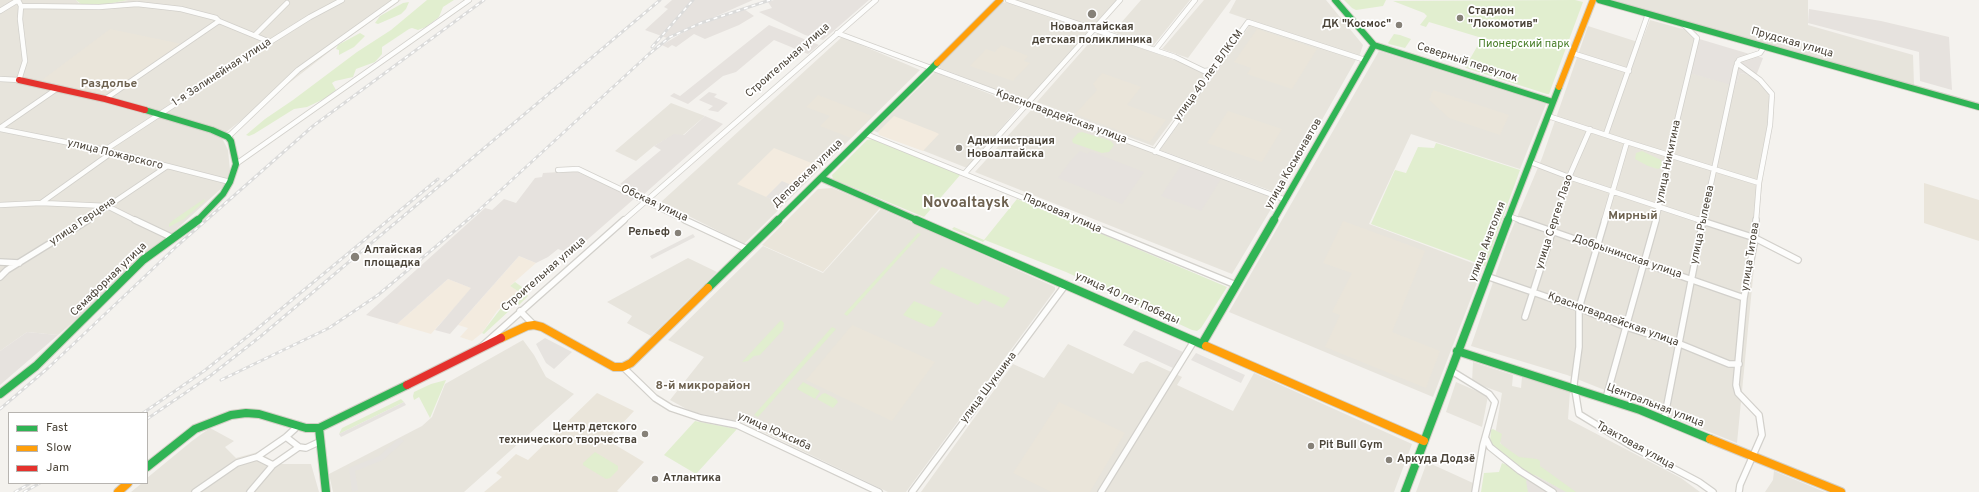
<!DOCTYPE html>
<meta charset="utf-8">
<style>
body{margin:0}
#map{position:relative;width:1979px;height:492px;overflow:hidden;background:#f4f2ee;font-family:Overpass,sans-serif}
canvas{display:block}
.legend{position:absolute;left:8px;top:412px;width:140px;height:72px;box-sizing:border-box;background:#fff;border:1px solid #b7b4b0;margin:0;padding:5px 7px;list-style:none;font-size:12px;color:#4b4439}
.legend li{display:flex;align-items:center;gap:8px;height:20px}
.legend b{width:20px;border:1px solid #b7b4b0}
</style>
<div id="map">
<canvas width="1979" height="492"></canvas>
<ul class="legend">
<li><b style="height:5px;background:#30b455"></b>Fast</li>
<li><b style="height:5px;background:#ff9f0a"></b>Slow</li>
<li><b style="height:5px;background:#e5322d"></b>Jam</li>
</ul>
</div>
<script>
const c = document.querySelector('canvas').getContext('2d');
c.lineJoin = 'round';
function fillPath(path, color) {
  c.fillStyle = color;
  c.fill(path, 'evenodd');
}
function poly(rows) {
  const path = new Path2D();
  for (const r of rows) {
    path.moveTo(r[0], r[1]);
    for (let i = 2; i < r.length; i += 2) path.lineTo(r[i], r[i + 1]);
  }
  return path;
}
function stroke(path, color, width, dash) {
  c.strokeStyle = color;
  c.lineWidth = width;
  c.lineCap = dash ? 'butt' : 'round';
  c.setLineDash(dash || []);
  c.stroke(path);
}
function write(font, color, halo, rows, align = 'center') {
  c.font = font + ' Overpass,sans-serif';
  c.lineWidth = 3.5;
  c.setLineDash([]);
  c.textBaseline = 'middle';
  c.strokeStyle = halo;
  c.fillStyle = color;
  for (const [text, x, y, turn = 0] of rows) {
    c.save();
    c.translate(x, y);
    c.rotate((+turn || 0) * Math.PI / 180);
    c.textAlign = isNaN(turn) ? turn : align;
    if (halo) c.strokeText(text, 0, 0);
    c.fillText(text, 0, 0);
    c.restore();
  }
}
fillPath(poly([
 [0,0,76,0,79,3,107,4,128,0,401,0,338,45,221,136,228,150,230,170,224,186,92,306,58,335,27,332,0,351],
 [1010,0,1117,0,1095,24,1087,25],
 [1141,0,1190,0,1153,46,1113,32],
 [1204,0,1231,0,1188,58,1162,49],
 [1236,0,1326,0,1363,45,1359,57,1229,13],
 [1607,0,1808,0,1808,25,1913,55,1914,85],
 [1008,2,1089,31,1029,100,1025,101,940,68,939,63,1000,3],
 [1650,20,1697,33,1686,72,1736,85,1740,73,1756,76,1771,91,1737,443,1567,375,1471,346,1509,236,1542,158,1588,26,1641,43],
 [1250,25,1357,58,1280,194,1160,150],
 [1098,33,1208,72,1153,146,1037,102],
 [842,37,920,70,744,244,661,202],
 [1379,51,1546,104,1520,169,1411,134,1369,224,1483,267,1433,397,1229,312],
 [935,72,1020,106,967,168,874,131],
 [671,103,705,116,683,135,674,135,654,146,636,161,615,151],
 [1033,108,1277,199,1232,274,975,172],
 [881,209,1055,287,1055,290,906,492,888,492,742,422,692,412,670,400,704,357,668,340,763,246,823,273],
 [688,258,717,272,651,336,627,323,632,316,607,302],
 [523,340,534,355,546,377,574,394,464,492,333,492,329,474,422,426,432,417,445,384],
 [1068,344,1133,374,1140,363,1147,361,1182,377,1177,385,1233,411,1254,373,1412,444,1394,492,921,492,1013,364,1044,378],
 [1473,362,1513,375,1512,386,1521,388,1522,377,1570,392,1568,419,1681,478,1700,492,1568,492,1516,466,1495,435,1502,393,1472,382],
 [1456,382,1488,396,1482,427,1446,412],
 [210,428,234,441,225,447,236,458,258,452,279,464,311,464,319,492,131,492,142,483,147,483,147,478,192,441],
 [1427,462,1473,483,1472,492,1416,492],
 [1774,471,1825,492,1765,492,1773,480]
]), '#e7e4dc');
fillPath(poly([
 [894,116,935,132,939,134,923,151,879,135,878,132],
 [774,148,819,166,782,204,737,184],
 [519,256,536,263,510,286,519,291,497,311,482,333,472,341,460,337,468,328,458,325],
 [448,279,472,288,431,334,397,324]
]), '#f3ebdf');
fillPath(poly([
 [672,0,753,0,667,38,645,30,668,9,664,7],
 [774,0,869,0,823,40,805,35,759,12,772,8,768,2],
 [744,9,754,16,739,25,705,39,694,34,676,47,672,45,668,48,662,45,689,29],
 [1809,9,1881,21,1949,37,1952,90,1920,81,1919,52,1808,23],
 [769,25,819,45,808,54,774,40,736,72,723,76,688,104,670,96,674,93,680,96],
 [1696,38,1763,58,1756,76,1740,73,1736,86,1685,72],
 [709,92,717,94,714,97,728,103,718,112,708,110,713,106,699,100],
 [705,116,723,124,643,195,620,184,661,150,654,146,674,134,684,135],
 [1080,151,1088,154,1090,151,1144,172,1122,204,1058,178,1072,159],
 [1182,164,1221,179,1201,211,1161,196],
 [575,171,635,198,571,254,558,249,548,257,536,263,519,256,450,334,435,330,471,288,448,279,397,324,366,315,485,208,492,210,504,199,516,203,535,178,542,177,543,173],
 [27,332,58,335,0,385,0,351],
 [1516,466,1568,492,1505,492]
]), '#e6e2de');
fillPath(poly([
 [110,29,182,44,106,96,42,80],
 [1257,29,1317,49,1292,89,1247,74,1251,68,1234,62],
 [1001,45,1028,56,1024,61,1030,63,1013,81,970,66,986,49,995,52],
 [1102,73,1141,87,1127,105,1166,120,1150,142,1075,114,1097,90,1093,84],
 [1433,90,1509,115,1500,135,1449,118,1429,100],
 [818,95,872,116,851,138,820,126,830,116,806,107],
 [1228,111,1282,129,1262,162,1207,143],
 [1924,183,1979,200,1979,241,1924,223],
 [832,188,880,208,823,272,762,245,818,189],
 [1343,221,1425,251,1392,332,1440,351,1426,388,1325,347,1340,315,1332,312,1352,273,1323,263],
 [852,325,935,362,892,421,806,380],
 [597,393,634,411,607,440,644,462,617,491,619,492,484,492,502,477,496,473,516,454,528,460],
 [1059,402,1125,433,1090,492,1051,492,1013,473]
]), '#eae5da');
fillPath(poly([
 [76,0,128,0,107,4,81,4],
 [427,0,454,0,443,7,439,17,426,27,418,30,412,28,409,29,382,47,382,54,375,62,356,69,353,77,335,81,332,83,336,90,326,98,307,107,294,109,254,134,249,136,246,135,265,119,293,100,357,52,391,30],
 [1344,0,1386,0,1383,6,1356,10,1352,8],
 [1575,0,1583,2,1549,94,1547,94,1466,68,1462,63,1467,64,1482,38,1429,22,1426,27,1420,25,1427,16,1424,13,1393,1],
 [409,2,406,9,401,14,378,24,375,23,380,16,403,3],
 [360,33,365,36,354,47,339,55,339,50,336,49,338,45],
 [1394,34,1400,35,1411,39,1405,48,1389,44,1388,43],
 [1082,132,1111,141,1114,145,1109,152,1102,153,1073,143,1072,140,1078,133],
 [873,139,961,174,924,217,833,179,832,175,867,140],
 [1436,143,1520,170,1485,266,1371,224,1395,170,1406,173,1418,147,1434,148],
 [1642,151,1661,160,1663,166,1658,169,1648,166,1635,159,1636,153],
 [204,199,205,201,184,219,169,227,169,224,172,221],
 [1017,199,1102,234,1227,287,1201,328,1197,331,1192,330,1066,272,985,240,983,242,952,229,954,227,984,240],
 [918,233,921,234,847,316,844,314],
 [942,267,1010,298,1003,308,983,299,978,305,929,283],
 [515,282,522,287,528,296,519,305,507,301,518,291,510,286],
 [914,301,943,313,934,326,930,327,903,315],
 [502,307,510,310,484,334,482,333],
 [781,320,784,323,783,330,760,355,754,356,748,361,742,362],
 [832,327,836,329,758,417,754,415],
 [446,380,430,418,419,397,414,400,413,396,414,392,431,384],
 [803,382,820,391,815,399,797,389],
 [825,393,836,399,838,402,833,408,817,399,822,394],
 [401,399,404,402,339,434,342,428],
 [695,421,737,429,696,474,664,455],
 [1493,429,1502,434,1500,443,1505,447,1519,457,1537,459,1540,461,1540,466,1576,492,1566,492,1535,475,1530,477,1526,481,1528,492,1481,492,1484,473,1499,472,1502,463,1507,465,1508,463,1493,447,1490,441,1491,430],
 [595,452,618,466,618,470,610,478,606,479,583,465,583,463]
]), '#e1eecf');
fillPath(poly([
 [782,181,798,188,782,204,766,197],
 [693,234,695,237,652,259,650,256],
 [1134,330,1183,352,1173,368,1123,345],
 [545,338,572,352,554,369,546,363,536,344],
 [1196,353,1245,375,1241,383,1191,360],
 [404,402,406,405,341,437,339,434],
 [399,438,404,441,383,460,355,471,358,490,352,492,349,468,379,456]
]), '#e6e3df');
const streetFar1 = poly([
 [1008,0,1175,57,1204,71,1214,70],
 [21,6,99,7,137,4,181,9,216,18,219,21,270,42],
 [0,11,18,0],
 [837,33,1286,200],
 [255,35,287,3],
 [1155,50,1195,0],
 [1572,53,1629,71],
 [1737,63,1760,80,1772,94,1770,125,1759,183,1756,221],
 [0,79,19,80,25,61,20,19,21,6,18,0],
 [105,99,219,21],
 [1548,116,1627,142,1604,221],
 [0,128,58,88],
 [0,129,105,150,230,182],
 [866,134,1080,221],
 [1606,134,1648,14],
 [228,137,298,70,396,0],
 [1627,142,1759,183],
 [105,150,270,42,310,17,342,0],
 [1155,152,1248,22,1365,60],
 [1530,162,1569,177,1702,221],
 [236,164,469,0],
 [558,170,578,169,687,221],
 [965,173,1120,0],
 [41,203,111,153],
 [0,205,41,203,107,206,137,221],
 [1509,216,1522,221],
 [86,221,166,167],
 [623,221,876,0],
 [1555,221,1569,177,1590,129],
 [1656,221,1669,154,1697,38,1682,23],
 [1703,221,1736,67,1739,60,1760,53,1764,47]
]);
const street = poly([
 [135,220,173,238],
 [685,220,747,249],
 [1078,220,1236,285],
 [1520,220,1744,298],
 [1605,220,1579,308,1579,347,1574,384,1579,414,1633,447,1699,482,1713,492],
 [1699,220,1755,238,1798,260],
 [0,262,19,263],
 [1486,276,1579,308,1626,327,1680,344,1729,364,1739,364],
 [0,277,7,270,88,220],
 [520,311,534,325],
 [1525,317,1556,220],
 [481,347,624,220],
 [623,367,655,398,671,408,701,418,737,425,879,492],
 [1450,370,1489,394,1495,402,1483,445,1475,492],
 [1606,398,1656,220],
 [1664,420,1703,220],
 [286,437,299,447],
 [1486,439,1490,447,1520,471,1553,492],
 [257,457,286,437,299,425],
 [195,492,237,463,257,457,273,465],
 [250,492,273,465,299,447,306,448,321,441],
 [912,492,1066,284],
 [1101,492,1194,341],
 [1739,492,1740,485,1762,435,1759,415,1738,393,1736,385,1744,298,1755,238,1756,220]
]);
const fastFar1 = poly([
 [1335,0,1374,45,1553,102],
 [1599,0,1979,107],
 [145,110,212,130,228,137,231,141,236,164,230,182,223,194,197,221],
 [821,178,919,221],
 [777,221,937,63],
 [1273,221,1374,45],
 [1507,221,1559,87]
]);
const fast = poly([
 [916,220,1206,346],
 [708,288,778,220],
 [1202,344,1274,220],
 [1457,351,1640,410,1710,439],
 [0,394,36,366,143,260,198,220],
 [319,428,326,492],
 [147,467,195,429,231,415,246,413,259,414,306,428,319,428,407,385],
 [1405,492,1508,220]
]);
const slowFar1 = poly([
 [937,63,1000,0],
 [1559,87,1593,0]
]);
const slow = poly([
 [501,338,527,326,534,325,542,327,614,367,623,367,631,363,708,288],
 [1206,346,1424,441],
 [1710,439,1841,492],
 [118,492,128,483]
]);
const jamFar1 = poly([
 [19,80,105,99,145,110]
]);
const jam = poly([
 [407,385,501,338]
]);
stroke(streetFar1, '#d2d0cb', 6);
stroke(street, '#d2d0cb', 8);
stroke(fastFar1, '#d3cfc5', 8);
stroke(fast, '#d3cfc5', 10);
stroke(slowFar1, '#d3cfc5', 8);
stroke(slow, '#d3cfc5', 10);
stroke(jamFar1, '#d3cfc5', 8);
stroke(jam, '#d3cfc5', 10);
stroke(streetFar1, '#fdfdfc', 4.5);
stroke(street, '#fdfdfc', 5.5);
stroke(fastFar1, '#30b455', 6);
stroke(fast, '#30b455', 8);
stroke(slowFar1, '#ff9f0a', 6);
stroke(slow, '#ff9f0a', 8);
stroke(jamFar1, '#e5322d', 6);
stroke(jam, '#e5322d', 8);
const rail = poly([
 [652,47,693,0],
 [221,380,329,328,378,295,477,212,649,54,670,37,701,23,770,0],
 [0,409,48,368,178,245,313,126,484,0],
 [143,413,204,371,252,333,438,179],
 [147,419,210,376,261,336,660,0],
 [15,492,29,484],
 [24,492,40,483]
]);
stroke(rail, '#dbdbda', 3);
stroke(rail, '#fff', 1.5, [4]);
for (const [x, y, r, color] of [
 [1092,14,5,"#868178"],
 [1460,18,4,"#868178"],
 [1399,25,4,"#868178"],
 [959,148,4,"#868178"],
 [678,233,4,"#868178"],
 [355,257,5,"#868178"],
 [645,434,4,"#868178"],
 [1311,446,4,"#868178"],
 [1389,460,4,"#868178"],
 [655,479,4,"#868178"]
]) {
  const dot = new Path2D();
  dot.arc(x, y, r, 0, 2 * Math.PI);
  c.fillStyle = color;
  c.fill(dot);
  stroke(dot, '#fff', 1.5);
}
write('bold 11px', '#4b4439', '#fff', [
 ["Стадион",1468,12],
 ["\"Локомотив\"",1468,25],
 ["ДК \"Космос\"",1391,25,"right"],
 ["Новоалтайская",1092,28,"center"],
 ["детская поликлиника",1092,41,"center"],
 ["Администрация",967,142],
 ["Новоалтайска",967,155],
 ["Рельеф",670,233,"right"],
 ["Алтайская",364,251],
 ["площадка",364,264],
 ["Центр детского",637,428,"right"],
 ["технического творчества",637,441,"right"],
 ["Pit Bull Gym",1319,446],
 ["Аркуда Додзё",1397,460],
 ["Атлантика",663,479]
], 'left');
write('11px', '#4b4439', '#fff', [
 ["Прудская улица",1792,43,16],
 ["Строительная улица",788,61,-41],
 ["Северный переулок",1467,63,18],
 ["1-я Залинейная улица",222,73,-33],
 ["улица 40 лет ВЛКСМ",1209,76,-54],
 ["Красногвардейская улица",1061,117,20],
 ["улица Пожарского",115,155,14],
 ["улица Никитина",1669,162,-78],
 ["улица Космонавтов",1294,164,-60],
 ["Деповская улица",808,174,-44],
 ["Обская улица",654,204,25],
 ["Парковая улица",1062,214,23],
 ["улица Герцена",83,222,-34],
 ["улица Сергея Лазо",1555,222,-72],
 ["улица Рылеева",1703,225,-78],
 ["улица Анатолия",1488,242,-69],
 ["Добрынинская улица",1627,257,19],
 ["улица Титова",1751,257,-81],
 ["Строительная улица",544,275,-41],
 ["Семафорная улица",109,280,-44],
 ["улица 40 лет Победы",1127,299,24],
 ["Красногвардейская улица",1613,320,20],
 ["улица Шукшина",989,388,-53],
 ["Центральная улица",1655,406,21],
 ["улица Южсиба",774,432,24],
 ["Трактовая улица",1635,446,29]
]);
write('11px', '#4a7f2a', '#fff', [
 ["Пионерский парк",1524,45]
]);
write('bold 12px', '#6e6250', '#fff', [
 ["Раздолье",109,85],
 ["Мирный",1633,217],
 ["8-й микрорайон",703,387]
]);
write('bold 15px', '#6e6250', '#fff', [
 ["Novoaltaysk",966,204]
]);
</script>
